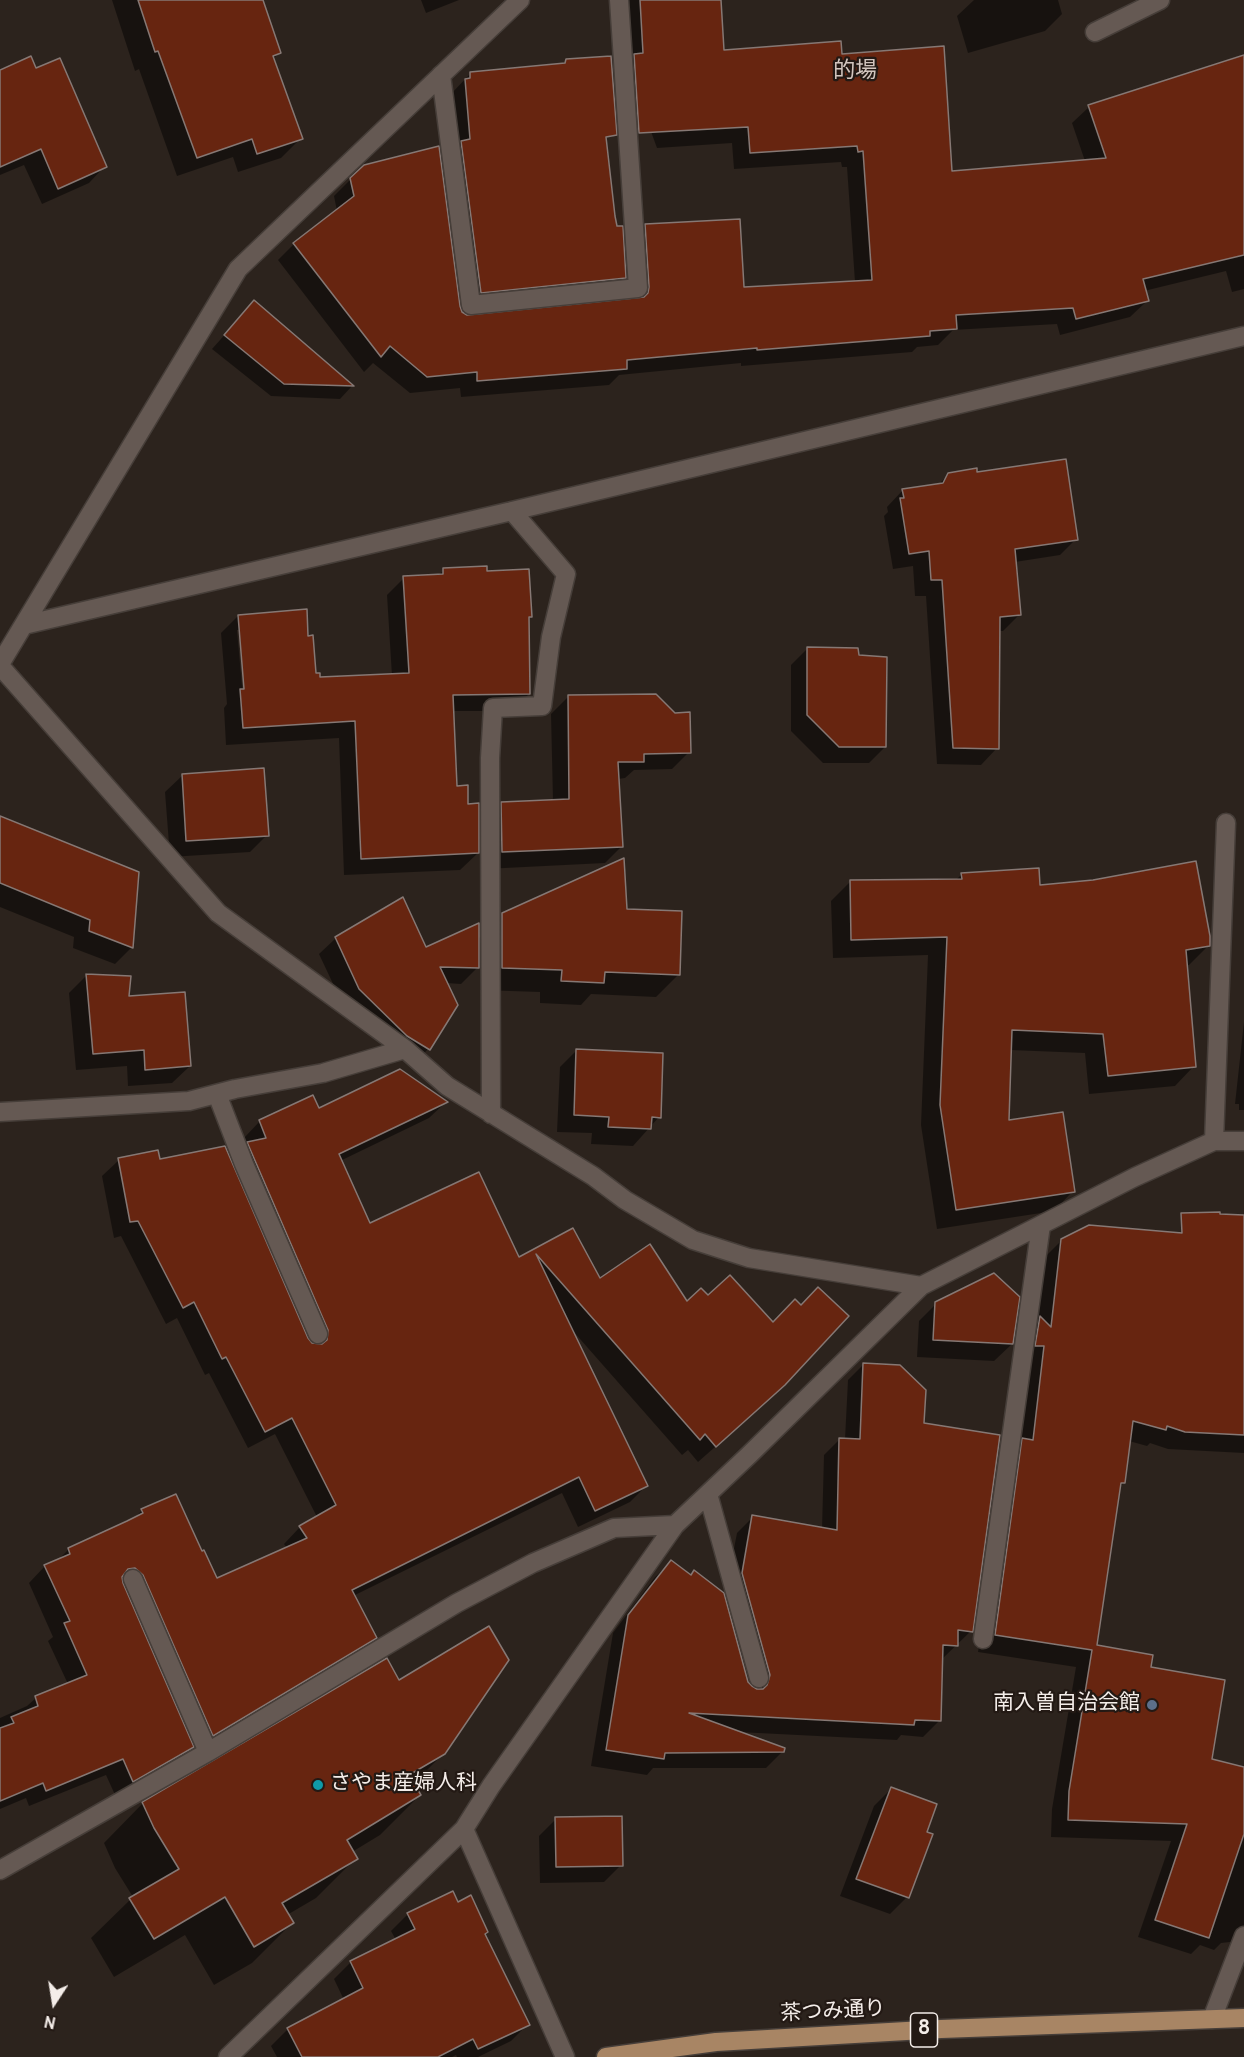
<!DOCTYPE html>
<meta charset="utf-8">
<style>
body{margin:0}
#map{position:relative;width:1244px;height:2057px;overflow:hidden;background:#2c231d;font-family:Overpass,sans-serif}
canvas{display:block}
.north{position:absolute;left:24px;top:1973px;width:60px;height:60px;-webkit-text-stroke:4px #231914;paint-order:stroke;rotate:192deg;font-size:16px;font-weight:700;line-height:24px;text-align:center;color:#f4ede9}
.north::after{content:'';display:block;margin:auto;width:21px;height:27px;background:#f4ede9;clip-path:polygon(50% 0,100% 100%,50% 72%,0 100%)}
</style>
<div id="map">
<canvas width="1244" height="2057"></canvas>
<div class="north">N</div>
</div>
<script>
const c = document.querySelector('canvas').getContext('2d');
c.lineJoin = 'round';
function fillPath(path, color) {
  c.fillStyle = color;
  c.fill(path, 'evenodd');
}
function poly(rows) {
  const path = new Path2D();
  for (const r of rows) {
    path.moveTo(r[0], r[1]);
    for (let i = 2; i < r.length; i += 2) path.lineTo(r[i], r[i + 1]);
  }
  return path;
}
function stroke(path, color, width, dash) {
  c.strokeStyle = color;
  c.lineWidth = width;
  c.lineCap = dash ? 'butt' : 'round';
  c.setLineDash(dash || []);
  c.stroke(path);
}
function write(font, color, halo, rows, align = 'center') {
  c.font = font + ' Overpass,"Noto Sans JP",sans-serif';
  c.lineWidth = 4.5;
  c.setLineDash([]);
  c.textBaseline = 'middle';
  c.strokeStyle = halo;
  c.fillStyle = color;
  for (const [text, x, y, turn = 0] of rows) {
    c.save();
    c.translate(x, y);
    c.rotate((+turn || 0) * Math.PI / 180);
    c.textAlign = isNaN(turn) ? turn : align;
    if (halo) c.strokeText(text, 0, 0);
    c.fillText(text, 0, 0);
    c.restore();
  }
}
fillPath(poly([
 [112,0,262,0,279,53,273,59,301,138,281,158,238,172,233,157,177,176,139,69,135,71],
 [421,0,459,0,426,13],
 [622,0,720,0,723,51,841,56,951,172,1085,161,1072,123,1089,107,1244,56,1244,289,1232,292,1226,271,1144,291,1147,301,1130,317,1060,335,1057,324,953,330,938,345,917,347,912,352,741,366,741,363,619,375,609,385,461,397,460,388,410,393,373,363,364,372,278,260,294,244,337,211,334,196,364,166,461,313,467,317,633,300,629,242,646,226,742,289,855,282,847,167,842,167,841,162,734,169,732,143,657,148,626,63],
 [974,0,1058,0,1062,14,1045,31,968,53,957,16],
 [36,70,105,166,89,183,42,204,24,165,0,175,0,71],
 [470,74,616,227,625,277,608,294,465,308,449,96],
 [254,302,352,386,340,399,271,396,212,349],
 [976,473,1076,539,1060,555,1015,562,1019,615,1003,631,999,631,997,748,981,765,937,764,926,596,915,596,913,566,893,569,884,516,888,512,887,507,903,490,938,485,949,474],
 [444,570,486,573,530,617,527,619,529,694,511,711,452,711,455,787,467,806,478,853,460,870,344,875,339,738,226,745,224,708,227,704,221,633,238,616,307,637,315,675,319,679,392,676,387,595,404,578,438,576],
 [237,630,240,630,246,696,243,697],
 [807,649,885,747,869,763,823,763,791,731,791,665],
 [568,697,689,752,672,769,634,770,625,778,618,779,622,846,605,863,485,869,485,821,502,804,553,801,551,714],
 [183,775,267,835,250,852,170,857,165,792],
 [0,817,132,947,115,964,73,948,74,937,0,907],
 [962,874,1039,886,1209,945,1189,965,1185,965,1194,1066,1175,1086,1089,1094,1085,1053,1010,1050,1007,1122,1073,1191,1054,1211,937,1229,921,1125,928,955,833,958,831,901,850,882,956,880],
 [626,911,679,974,656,997,591,994,581,1005,540,1003,540,992,480,990,480,965,461,984,446,983,456,1004,428,1049,412,1066,391,1053,343,1005,319,954,336,938,425,949,478,939,503,914],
 [86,976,127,998,190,1066,172,1083,128,1086,127,1066,76,1070,69,993],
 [1244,1022,1244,1110,1239,1110,1239,1104,1235,1104],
 [577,1050,659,1117,633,1146,591,1144,592,1133,557,1132,560,1067],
 [446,1102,429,1118,340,1161,370,1225,518,1259,573,1230,599,1280,687,1303,766,1402,698,1462,688,1450,682,1455,573,1331,647,1485,630,1502,578,1527,562,1493,353,1596,375,1638,358,1654,196,1751,194,1745,175,1764,116,1797,106,1775,29,1806,26,1798,0,1809,0,1718,27,1706,36,1698,68,1684,48,1641,53,1637,29,1583,45,1566,57,1561,68,1550,132,1521,142,1510,216,1580,287,1548,284,1544,300,1527,317,1517,275,1434,248,1448,209,1373,205,1375,177,1318,166,1324,121,1236,114,1238,102,1176,119,1160,230,1161,246,1145,244,1138,260,1121,318,1110],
 [1244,1215,1244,1453,1168,1449,1150,1443,1147,1446,1129,1441,1124,1483,1119,1487,1096,1646,1149,1669,1210,1760,1244,1768,1244,1960,1236,1947,1230,1942,1221,1943,1214,1950,1200,1945,1191,1954,1138,1937,1171,1841,1051,1837,1052,1809,1076,1667,978,1652,1023,1335,1037,1321,1044,1258,1062,1240,1209,1237,1230,1229],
 [936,1304,1012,1344,994,1361,917,1357,919,1321],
 [864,1364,923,1424,971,1631,941,1660,939,1721,923,1737,901,1735,897,1740,738,1732,783,1751,766,1768,653,1768,647,1775,591,1766,613,1633,655,1577,671,1562,755,1693,726,1590,737,1533,753,1517,822,1529,824,1455,840,1439,845,1439,848,1380],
 [398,1682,444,1753,413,1784,420,1795,380,1835,352,1852,356,1858,316,1898,287,1915,292,1923,252,1963,214,1985,185,1935,114,1977,91,1938,133,1897,115,1868,104,1843,143,1803],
 [891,1789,925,1833,907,1897,890,1914,840,1896,874,1806],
 [556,1819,621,1865,604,1882,540,1883,539,1836],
 [457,1904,484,1935,528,2024,511,2041,478,2057,457,2057,456,2055,452,2057,277,2057,271,2046,288,2029,344,2000,334,1979,351,1962,396,1940,391,1931,408,1914]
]), '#0007');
const building = poly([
 [138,0,263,0,281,53,273,56,303,139,257,154,252,139,197,158,158,51,155,52,138,0],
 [640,0,721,0,724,50,841,41,842,54,944,46,952,171,1106,158,1088,105,1244,55,1244,255,1143,279,1149,301,1076,319,1073,308,956,315,957,329,930,331,930,336,757,350,757,348,627,360,627,369,477,381,477,372,427,377,390,346,381,357,293,243,354,196,350,178,364,165,439,146,460,306,462,312,467,315,644,297,648,293,649,287,645,224,740,219,744,287,872,280,863,151,858,152,857,146,750,153,748,127,639,133,634,54,643,53,640,0],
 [31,56,36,68,60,58,107,167,58,189,41,149,0,167,0,70,31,56],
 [611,56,617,135,606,137,615,216,617,226,623,226,626,278,481,293,461,141,470,139,465,79,470,78,470,72,565,63,566,59,611,56],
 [254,300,354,386,284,384,224,335,254,300],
 [1066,459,1078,540,1015,549,1021,615,1000,617,999,749,953,748,942,580,931,580,929,551,909,554,900,498,904,498,902,489,943,483,948,473,977,468,977,472,1066,459],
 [487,566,487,571,529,569,532,617,529,617,530,694,453,695,457,786,468,785,468,804,479,803,479,853,361,859,355,721,243,728,240,689,244,689,238,615,307,609,308,636,313,635,316,673,320,673,320,677,409,673,403,576,443,574,443,568,487,566],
 [807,647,858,648,859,655,887,657,886,747,839,747,807,715,807,647],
 [656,694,675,713,690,712,691,753,644,754,644,762,618,762,623,847,502,852,501,802,569,799,568,695,656,694],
 [264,768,269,836,186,841,182,774,264,768],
 [0,816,139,872,133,948,89,931,90,920,0,883,0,816],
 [624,858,627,909,682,911,680,975,605,972,604,983,561,981,562,970,502,968,502,913,624,858],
 [1196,861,1210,936,1210,946,1186,950,1196,1067,1108,1076,1103,1034,1012,1030,1009,1120,1063,1112,1075,1192,956,1210,940,1105,947,937,851,940,850,880,962,879,961,873,1039,868,1040,885,1093,880,1196,861],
 [403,897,426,947,479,923,479,968,440,967,458,1005,430,1050,407,1036,359,989,335,937,403,897],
 [86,974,131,976,129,996,185,992,191,1066,145,1070,144,1050,93,1054,86,974],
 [576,1049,663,1053,661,1118,652,1117,651,1129,608,1127,609,1117,574,1115,576,1049],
 [400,1069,448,1102,339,1154,370,1223,479,1172,519,1257,573,1228,600,1278,650,1244,687,1301,701,1288,708,1295,730,1275,773,1322,795,1299,801,1305,818,1287,849,1316,785,1385,716,1447,705,1434,700,1440,536,1254,648,1486,595,1511,579,1477,352,1590,377,1638,213,1736,143,1575,135,1568,128,1569,122,1577,123,1583,194,1747,133,1782,123,1759,46,1791,43,1783,0,1801,0,1728,14,1723,11,1717,38,1706,35,1696,87,1675,64,1623,70,1621,44,1565,70,1554,68,1548,127,1521,143,1513,141,1509,176,1494,202,1551,204,1550,217,1578,307,1538,299,1526,336,1505,292,1418,265,1432,226,1357,222,1359,194,1302,183,1308,138,1221,130,1222,118,1158,158,1150,160,1159,225,1146,308,1338,312,1343,322,1344,327,1340,328,1330,247,1142,266,1138,259,1120,313,1095,319,1108,400,1069],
 [1220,1212,1220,1214,1244,1215,1244,1435,1185,1432,1167,1426,1166,1430,1133,1421,1125,1483,1121,1483,1097,1645,1153,1655,1151,1667,1225,1680,1212,1759,1244,1767,1244,1834,1209,1938,1155,1920,1187,1824,1068,1820,1069,1791,1092,1650,995,1635,1022,1438,1033,1440,1044,1346,1035,1346,1040,1316,1051,1327,1061,1239,1089,1225,1182,1233,1181,1213,1220,1212],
 [994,1273,1020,1297,1013,1344,933,1340,935,1302,994,1273],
 [863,1363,900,1365,926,1390,924,1423,1000,1435,973,1632,958,1630,958,1646,943,1645,941,1721,915,1720,914,1725,689,1713,785,1748,784,1752,665,1753,664,1759,606,1750,628,1615,671,1560,691,1575,694,1570,724,1593,748,1682,752,1686,757,1689,763,1689,767,1685,770,1675,742,1573,752,1515,837,1530,839,1438,860,1439,863,1363],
 [489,1626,509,1660,445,1754,409,1775,421,1795,347,1840,358,1859,282,1903,294,1923,254,1947,225,1897,154,1939,129,1898,179,1869,154,1828,142,1802,387,1658,399,1680,489,1626],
 [891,1787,937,1804,927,1832,933,1834,909,1898,856,1879,891,1787],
 [622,1816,623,1866,556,1867,555,1817,622,1816],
 [453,1891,458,1902,471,1895,488,1932,485,1934,530,2025,478,2049,473,2039,438,2057,302,2057,287,2028,363,1988,350,1961,415,1929,407,1913,453,1891]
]);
fillPath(building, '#672510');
stroke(building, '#867874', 1.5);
const minor = poly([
 [1095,32,1160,0],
 [441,75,471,305,638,288,619,0],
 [24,625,512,511,1244,336],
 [0,664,238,269,520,0],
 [0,666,218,913,405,1049,447,1086,593,1176,625,1200,693,1240,749,1258,921,1286,1135,1177,1214,1141,1244,1141],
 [217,1094,244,1164,318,1334],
 [0,1112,189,1101,235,1089,323,1073,405,1049],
 [491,1114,490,758,493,708,542,706,551,637,566,574,512,511],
 [1214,1141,1226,823],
 [708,1494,759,1678],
 [133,1579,208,1752],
 [983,1639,1041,1225],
 [464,1829,565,2057],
 [0,1870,208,1752,457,1603,533,1563,614,1528,675,1525],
 [1212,2019,1244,1936],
 [228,2057,464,1829,491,1786,675,1525,749,1455,921,1286]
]);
const major = poly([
 [606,2057,716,2042,941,2029,1244,2018]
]);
stroke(minor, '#463e39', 21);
stroke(major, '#463e39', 21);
stroke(minor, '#655953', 18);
stroke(major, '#a88564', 18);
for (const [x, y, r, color] of [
 [1152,1705,6,"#5c6f8a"],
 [318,1785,6,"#0f9aa8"]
]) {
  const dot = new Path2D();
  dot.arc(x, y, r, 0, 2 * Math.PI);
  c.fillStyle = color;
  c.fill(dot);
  stroke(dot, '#231914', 2);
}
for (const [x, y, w] of [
 [924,2030,27]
]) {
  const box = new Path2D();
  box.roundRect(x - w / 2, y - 17, w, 34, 4.5);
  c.fillStyle = '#231914';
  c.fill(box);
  stroke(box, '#f4ede9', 1.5);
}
write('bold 20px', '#f4ede9', null, [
 ["8",924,2030]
]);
write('21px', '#f4ede9', '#231914', [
 ["南入曽自治会館",1140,1705],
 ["さやま産婦人科",330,1785,"left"]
], 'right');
write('21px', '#f4ede9', '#231914', [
 ["茶つみ通り",833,2013,-3]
]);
write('22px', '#d3c6bf', '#231914', [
 ["的場",855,73]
]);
</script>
